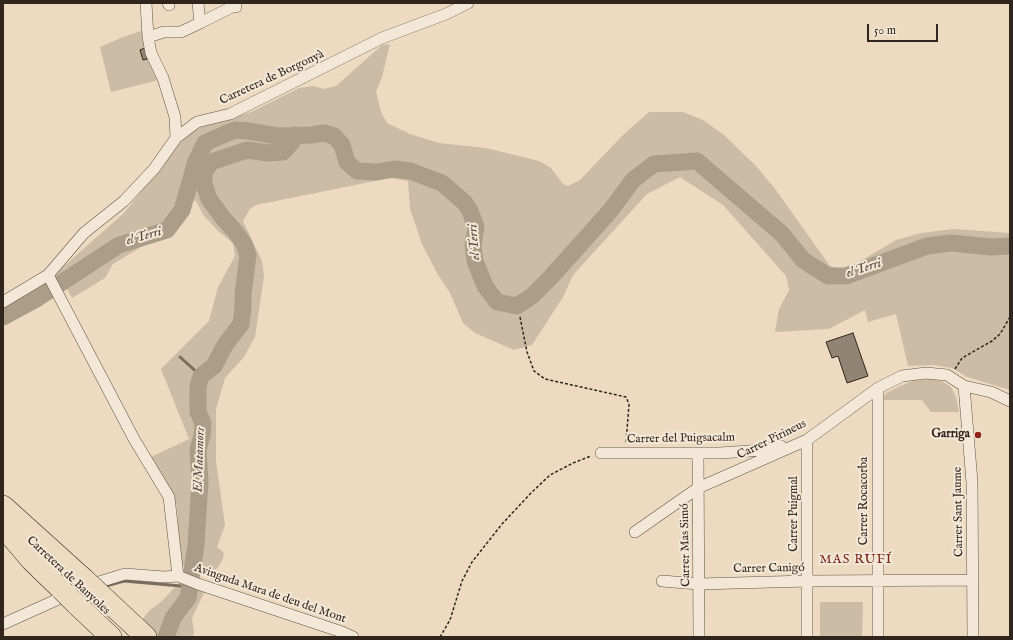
<!DOCTYPE html>
<meta charset="utf-8">
<style>
body{margin:0}
#map{position:relative;width:1013px;height:640px;overflow:hidden;background:#ecdbc1;font-family:"IM FELL English",serif}
canvas{display:block}
.frame{position:absolute;inset:0;border:4px solid #31261d;pointer-events:none}
.scale{position:absolute;left:867px;top:24px;width:71px;height:18px;box-sizing:border-box;border:2px solid #31261d;border-top:0;padding-left:5px;font-size:12px;line-height:14px;white-space:nowrap;color:#31261d;-webkit-text-stroke:3px #f3e8d7;paint-order:stroke}
</style>
<div id="map">
<canvas width="1013" height="640"></canvas>
<div class="frame"></div>
<div class="scale">50 m</div>
</div>
<script>
const c = document.querySelector('canvas').getContext('2d');
c.lineJoin = 'round';
function fillPath(path, color) {
  c.fillStyle = color;
  c.fill(path, 'evenodd');
}
function poly(rows) {
  const path = new Path2D();
  for (const r of rows) {
    path.moveTo(r[0], r[1]);
    for (let i = 2; i < r.length; i += 2) path.lineTo(r[i], r[i + 1]);
  }
  return path;
}
function stroke(path, color, width, dash) {
  c.strokeStyle = color;
  c.lineWidth = width;
  c.lineCap = dash ? 'butt' : 'round';
  c.setLineDash(dash || []);
  c.stroke(path);
}
function write(font, color, halo, rows, align = 'center') {
  c.font = font + ' "IM FELL English",serif';
  c.lineWidth = 4;
  c.setLineDash([]);
  c.textBaseline = 'middle';
  c.strokeStyle = halo;
  c.fillStyle = color;
  for (const [text, x, y, turn = 0] of rows) {
    c.save();
    c.translate(x, y);
    c.rotate((+turn || 0) * Math.PI / 180);
    c.textAlign = isNaN(turn) ? turn : align;
    if (halo) c.strokeText(text, 0, 0);
    c.fillText(text, 0, 0);
    c.restore();
  }
}
fillPath(poly([
 [144,30,159,80,111,92,100,47,123,37],
 [390,44,382,77,376,92,381,112,387,123,410,134,439,143,486,148,539,161,551,168,563,184,568,186,580,180,623,135,649,112,683,112,703,120,724,135,756,166,776,190,830,266,841,269,857,263,896,240,921,233,954,229,1010,233,1010,390,967,377,952,368,933,365,908,366,896,314,868,322,865,310,829,329,775,332,779,309,789,290,786,276,723,205,680,177,647,194,573,275,563,297,532,345,514,350,475,333,463,323,450,293,437,273,422,244,410,209,408,181,390,178,256,205,250,209,243,221,262,261,264,276,255,337,244,357,225,378,216,409,216,461,225,525,217,547,224,553,223,558,219,566,209,576,192,573,181,564,179,549,177,507,172,494,149,458,189,439,161,369,209,321,218,287,235,256,233,243,218,231,204,216,196,201,190,200,167,232,149,240,135,251,113,264,105,278,72,298,66,287,8,318,3,323,3,304,47,281,124,213,178,145,188,135,203,126,251,112,299,88,313,86,324,89,336,86,382,45],
 [931,379,942,381,951,387,956,397,959,412,931,412,922,400,884,400,883,396,888,392,900,386,915,380],
 [179,583,206,589,192,618,194,632,193,637,159,637,141,621,149,611,162,601],
 [820,602,863,602,862,637,820,637]
]), '#ccbca5');
stroke(poly([
 [98,253,103,255],
 [180,357,201,376],
 [106,586,124,581,181,586,189,589]
]), '#7b6d5e', 3);
stroke(poly([
 [3,317,38,298,119,245,167,230,182,210,196,161,205,143,225,134,235,130,248,131,277,136,311,135,324,133,334,136,342,145,347,162,357,171,377,172,394,169,410,171,442,183,465,203,470,211,476,227,473,245,475,261,485,286,497,302,517,306,532,296,550,278,611,210,633,180,654,164,697,161,782,234,803,260,828,276,846,276,927,246,951,243,991,247,1010,246],
 [166,637,173,618,188,598,196,545,200,482,198,449,202,436,203,423,198,412,198,387,201,376,214,366,225,345,241,324,243,306,243,294,248,255,244,244,234,230,223,218,209,199,204,184,204,173,211,162,247,150,268,153,283,152,292,142,295,135]
]), '#ac9d89', 17);
const building = poly([
 [145,48,147,59,143,60,140,50,145,48],
 [853,333,868,376,847,383,838,356,832,358,826,342,853,333]
]);
fillPath(building, '#928472');
stroke(building, '#31261d', 1);
const street = poly([
 [146,3,148,37,151,53,163,78,175,117,176,138],
 [168,3,169,5],
 [200,23,232,7,236,7],
 [148,37,164,32,181,32,200,23,198,3],
 [48,275,134,439,169,497,178,576],
 [3,302,48,275,84,233,124,201,154,169,176,138,197,122,230,114,382,38,446,14,468,3],
 [964,386,972,482,973,637],
 [878,388,878,637],
 [601,453,720,453,763,450,781,446],
 [698,453,699,637],
 [635,532,698,488,807,440,878,388,902,376,926,373,947,375,964,386,991,392,1010,401],
 [662,581,699,584,808,581,973,580],
 [3,624,54,601,99,582,125,574,164,577,178,576,198,584,342,632,353,637],
 [807,637,807,440]
]);
const highway = poly([
 [3,506,85,580],
 [6,525,9,534,31,560,61,589],
 [100,594,146,637],
 [76,604,111,637]
]);
stroke(street, '#605346', 12);
stroke(highway, '#31261d', 22);
stroke(poly([
 [520,317,527,352,534,371,545,379,626,397,629,404,626,443],
 [955,369,962,358,992,341,1000,334,1010,317],
 [440,637,450,620,462,581,472,562,502,524,531,493,550,475,573,463,591,456]
]), '#31261d', 1.5, [3, 2]);
stroke(street, '#f3e8d7', 11);
stroke(highway, '#ecdbc1', 21);
const highwayBridge = poly([
 [85,580,100,594],
 [61,589,76,604]
]);
stroke(highwayBridge, '#31261d', 22, []);
stroke(highwayBridge, '#ecdbc1', 21);
for (const [x, y, r, color] of [
 [978,435,4,"#8f2418"]
]) {
  const dot = new Path2D();
  dot.arc(x, y, r, 0, 2 * Math.PI);
  c.fillStyle = color;
  c.fill(dot);
  stroke(dot, '#f3e8d7', 1.5);
}
write('12px', '#31261d', '#f3e8d7', [
 ["Carretera de Borgonyà",272,78,-25],
 ["Carrer del Puigsacalm",681,439,-1],
 ["Carrer Pirineus",772,440,-26],
 ["Carrer Rocacorba",865,501,-90],
 ["Carrer Sant Jaume",959,512,-91],
 ["Carrer Puigmal",795,514,-90],
 ["Carrer Mas Simó",686,545,-91],
 ["Carrer Canigó",769,569,-1],
 ["Carretera de Banyoles",68,576,43],
 ["Avinguda Mara de deu del Mont",270,594,19]
]);
write('bold 12px', '#31261d', '#f3e8d7', [
 ["Garriga",970,435]
], 'right');
write('italic 13px', '#564a3d', '#f3e8d7', [
 ["el Terri",144,237,-16],
 ["el Terri",475,242,-95],
 ["el Terri",864,269,-18],
 ["El Matamors",200,460,-88]
]);
c.letterSpacing = '1px';
write('13px', '#7a1f14', '#f3e8d7', [
 ["MAS RUFÍ",856,560]
]);
c.letterSpacing = '0px';
</script>
